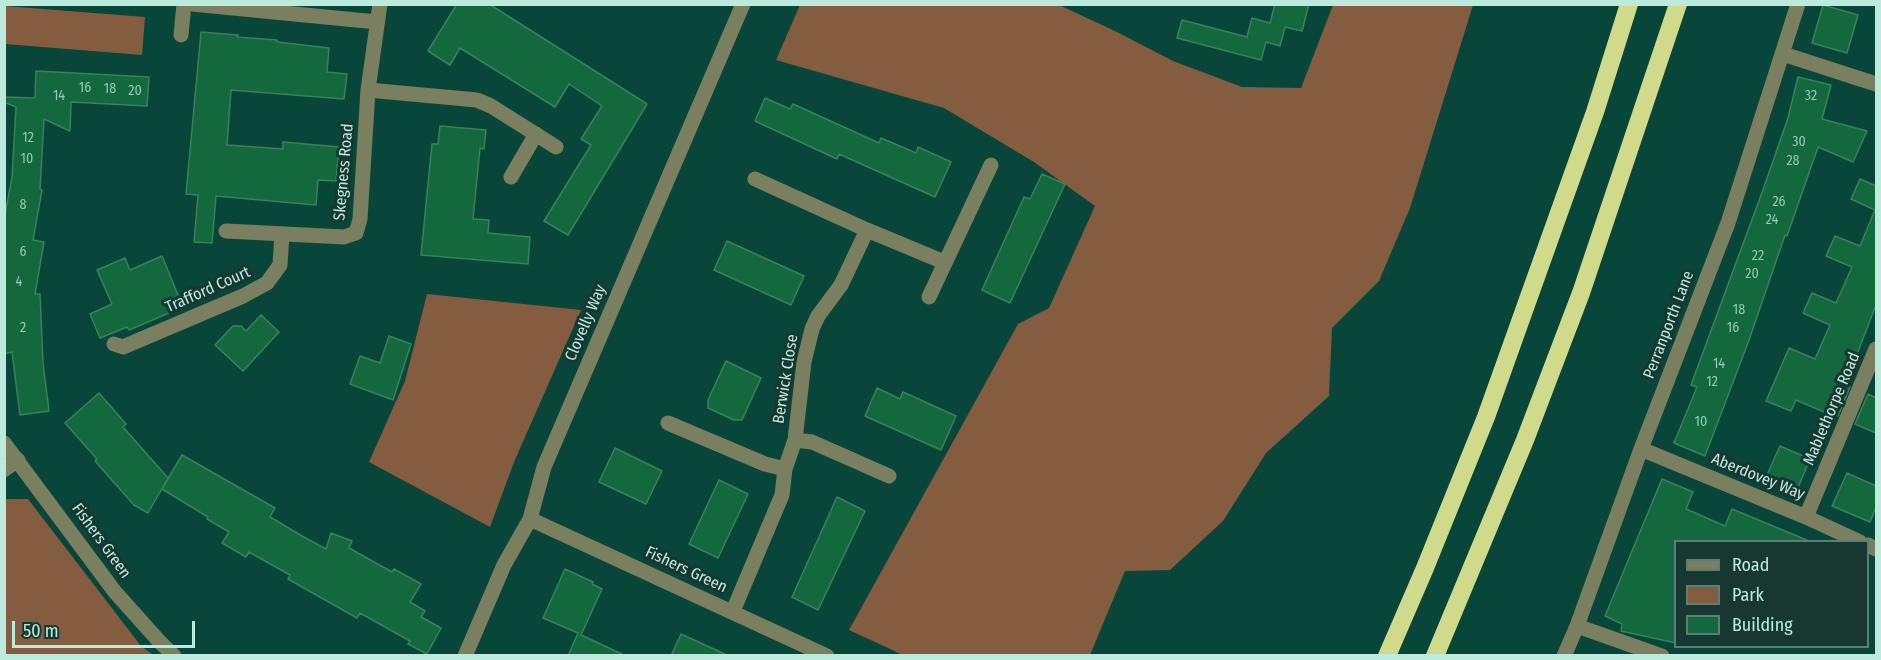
<!DOCTYPE html>
<style>
body{margin:0}
#map{position:relative;width:1881px;height:660px;overflow:hidden;background:#09463a;font-family:"Fira Sans Condensed",sans-serif}
canvas{display:block}
.frame{position:absolute;inset:0;border:6px solid #bcebdd;pointer-events:none}
.legend{position:absolute;left:1674px;top:540px;width:195px;height:108px;box-sizing:border-box;background:#173830;border:2px solid #598075;margin:0;padding:8px 10px;list-style:none;font-size:18px;color:#bcebdd}
.legend li{display:flex;align-items:center;gap:12px;height:30px}
.legend b{width:30px;border:2px solid #598075}
.scale{position:absolute;left:12px;top:621px;width:183px;height:27px;box-sizing:border-box;border:3px solid #bcebdd;border-top:0;padding-left:8px;font-size:18px;line-height:21px;white-space:nowrap;color:#bcebdd;-webkit-text-stroke:4px #173830;paint-order:stroke}
</style>
<div id="map">
<canvas width="1881" height="660"></canvas>
<div class="frame"></div>
<ul class="legend">
<li><b style="height:8px;background:#7a7f5f"></b>Road</li>
<li><b style="height:16px;background:#845c3f"></b>Park</li>
<li><b style="height:16px;background:#13683d"></b>Building</li>
</ul>
<div class="scale">50 m</div>
</div>
<script>
const c = document.querySelector('canvas').getContext('2d');
c.lineJoin = 'round';
function fillPath(path, color) {
  c.fillStyle = color;
  c.fill(path, 'evenodd');
}
function poly(rows) {
  const path = new Path2D();
  for (const r of rows) {
    path.moveTo(r[0], r[1]);
    for (let i = 2; i < r.length; i += 2) path.lineTo(r[i], r[i + 1]);
  }
  return path;
}
function stroke(path, color, width, dash) {
  c.strokeStyle = color;
  c.lineWidth = width;
  c.lineCap = dash ? 'butt' : 'round';
  c.setLineDash(dash || []);
  c.stroke(path);
}
function write(font, color, halo, rows, align = 'center') {
  c.font = font + ' "Fira Sans Condensed",sans-serif';
  c.lineWidth = 6;
  c.setLineDash([]);
  c.textBaseline = 'middle';
  c.strokeStyle = halo;
  c.fillStyle = color;
  for (const [text, x, y, turn = 0] of rows) {
    c.save();
    c.translate(x, y);
    c.rotate((+turn || 0) * Math.PI / 180);
    c.textAlign = isNaN(turn) ? turn : align;
    if (halo) c.strokeText(text, 0, 0);
    c.fillText(text, 0, 0);
    c.restore();
  }
}
fillPath(poly([
 [1057,4,1117,32,1173,61,1242,87,1301,88,1333,5,1473,5,1410,208,1379,281,1332,328,1329,396,1266,453,1223,521,1170,570,1125,571,1090,655,903,655,849,630,1018,324,1049,308,1095,206,1034,162,944,108,776,60,800,5],
 [5,6,145,17,142,55,5,44],
 [427,294,581,310,514,462,490,527,369,462,405,381],
 [6,499,28,499,141,646,153,655,5,655,4,500]
]), '#845c3f');
const building = poly([
 [457,4,489,4,647,104,568,235,544,221,591,145,581,139,602,106,569,84,555,107,460,48,450,65,428,51,457,4],
 [1275,4,1309,4,1302,31,1285,27,1280,46,1266,42,1261,60,1177,38,1182,20,1247,37,1252,18,1270,23,1275,4],
 [1823,5,1858,15,1847,53,1812,43,1823,5],
 [201,32,238,35,237,37,277,40,277,42,329,48,327,72,347,74,344,99,231,90,227,145,283,149,283,142,339,147,336,181,318,180,316,205,216,196,212,243,194,242,198,195,186,194,201,32],
 [36,71,149,77,147,106,71,102,70,131,44,119,40,189,42,190,33,240,44,242,35,294,40,294,43,363,49,411,20,415,12,352,4,354,4,220,12,177,16,107,4,102,4,97,35,98,36,71],
 [1798,77,1831,85,1822,119,1867,131,1853,162,1818,147,1787,236,1785,235,1749,340,1705,456,1674,443,1697,387,1691,385,1764,187,1788,118,1798,77],
 [765,98,790,109,793,104,879,143,881,138,916,153,918,147,951,162,935,197,839,154,837,159,755,121,765,98],
 [440,126,486,130,484,149,480,148,473,219,489,220,488,233,530,237,528,264,421,255,432,144,438,144,440,126],
 [1042,174,1065,184,1010,303,982,290,1024,197,1030,199,1042,174],
 [1860,179,1876,186,1876,305,1845,385,1850,387,1838,416,1830,413,1829,414,1796,400,1791,411,1766,401,1789,348,1815,359,1830,325,1803,313,1812,293,1836,303,1852,267,1826,256,1835,236,1860,246,1875,210,1851,199,1860,179],
 [727,241,804,276,791,305,714,270,727,241],
 [162,256,183,307,129,330,127,327,100,338,90,314,112,304,97,270,125,258,130,270,162,256],
 [261,315,279,332,243,371,215,345,233,326,241,326,246,331,261,315],
 [389,336,411,344,393,400,350,384,360,356,380,363,389,336],
 [726,361,761,378,742,420,734,420,708,408,708,400,726,361],
 [877,388,900,399,903,392,956,416,941,450,865,416,877,388],
 [99,393,126,424,123,427,168,478,148,513,134,505,95,461,97,459,65,423,99,393],
 [1868,394,1876,398,1876,433,1855,424,1868,394],
 [1780,446,1810,459,1797,490,1766,477,1780,446],
 [615,448,662,471,646,504,599,482,615,448],
 [182,455,275,508,270,517,302,536,326,549,331,533,352,541,349,548,392,572,394,569,421,584,410,602,425,611,421,617,441,628,427,654,408,644,410,641,360,613,357,618,288,579,290,575,249,552,246,557,222,543,229,532,207,519,208,517,162,489,182,455],
 [1847,473,1876,486,1876,507,1870,522,1832,506,1847,473],
 [1662,479,1693,492,1686,509,1725,526,1732,509,1809,541,1676,542,1676,643,1621,631,1622,624,1605,616,1662,479],
 [719,480,748,494,718,558,689,544,719,480],
 [837,497,865,511,818,610,792,597,837,497],
 [565,569,593,582,592,584,602,589,581,635,626,656,568,656,578,633,543,618,565,569],
 [681,634,729,656,671,656,681,634]
]);
fillPath(building, '#13683d');
stroke(building, '#368457', 1.5);
stroke(poly([
 [192,4,377,22],
 [181,35,184,4],
 [1783,54,1876,84],
 [368,90,477,100,491,106,556,147],
 [511,177,536,134],
 [755,179,867,230],
 [226,231,344,237,356,233,360,219,368,90,380,4],
 [929,297,991,165],
 [114,344,123,347,243,296,267,283,280,265,282,234],
 [668,423,765,464,785,469],
 [795,440,812,442,889,476],
 [4,443,115,592,158,640,174,656],
 [1641,449,1806,517,1860,542],
 [4,470,18,460],
 [1806,517,1876,349],
 [530,519,827,656],
 [1868,545,1876,549],
 [733,611,782,495,785,469,795,440,804,362,812,329,818,316,841,285,867,230,944,262],
 [1577,626,1662,656],
 [465,656,504,565,530,519,544,467,743,4],
 [1564,656,1577,626,1641,449,1728,223,1798,4]
]), '#7a7f5f', 15);
stroke(poly([
 [1387,656,1425,568,1486,417,1595,112,1629,4],
 [1435,656,1525,440,1581,293,1678,4]
]), '#cfdb8b', 18);
write('14px', '#92cab5', null, [
 ["16",85,88],
 ["18",110,89],
 ["20",135,91],
 ["14",59,96],
 ["32",1811,96],
 ["12",28,138],
 ["30",1799,142],
 ["10",27,159],
 ["28",1793,161],
 ["26",1779,202],
 ["8",23,205],
 ["24",1772,220],
 ["6",23,252],
 ["22",1758,256],
 ["20",1752,274],
 ["4",19,282],
 ["18",1739,310],
 ["2",23,328],
 ["16",1733,328],
 ["14",1719,364],
 ["12",1712,382],
 ["10",1701,422]
]);
write('16px', '#bcebdd', '#173830', [
 ["Skegness Road",344,172,-85],
 ["Trafford Court",208,290,-24],
 ["Clovelly Way",586,323,-67],
 ["Perranporth Lane",1669,325,-69],
 ["Berwick Close",786,379,-81],
 ["Mablethorpe Road",1832,409,-67],
 ["Aberdovey Way",1758,477,22],
 ["Fishers Green",101,541,54],
 ["Fishers Green",686,570,25]
]);
</script>
